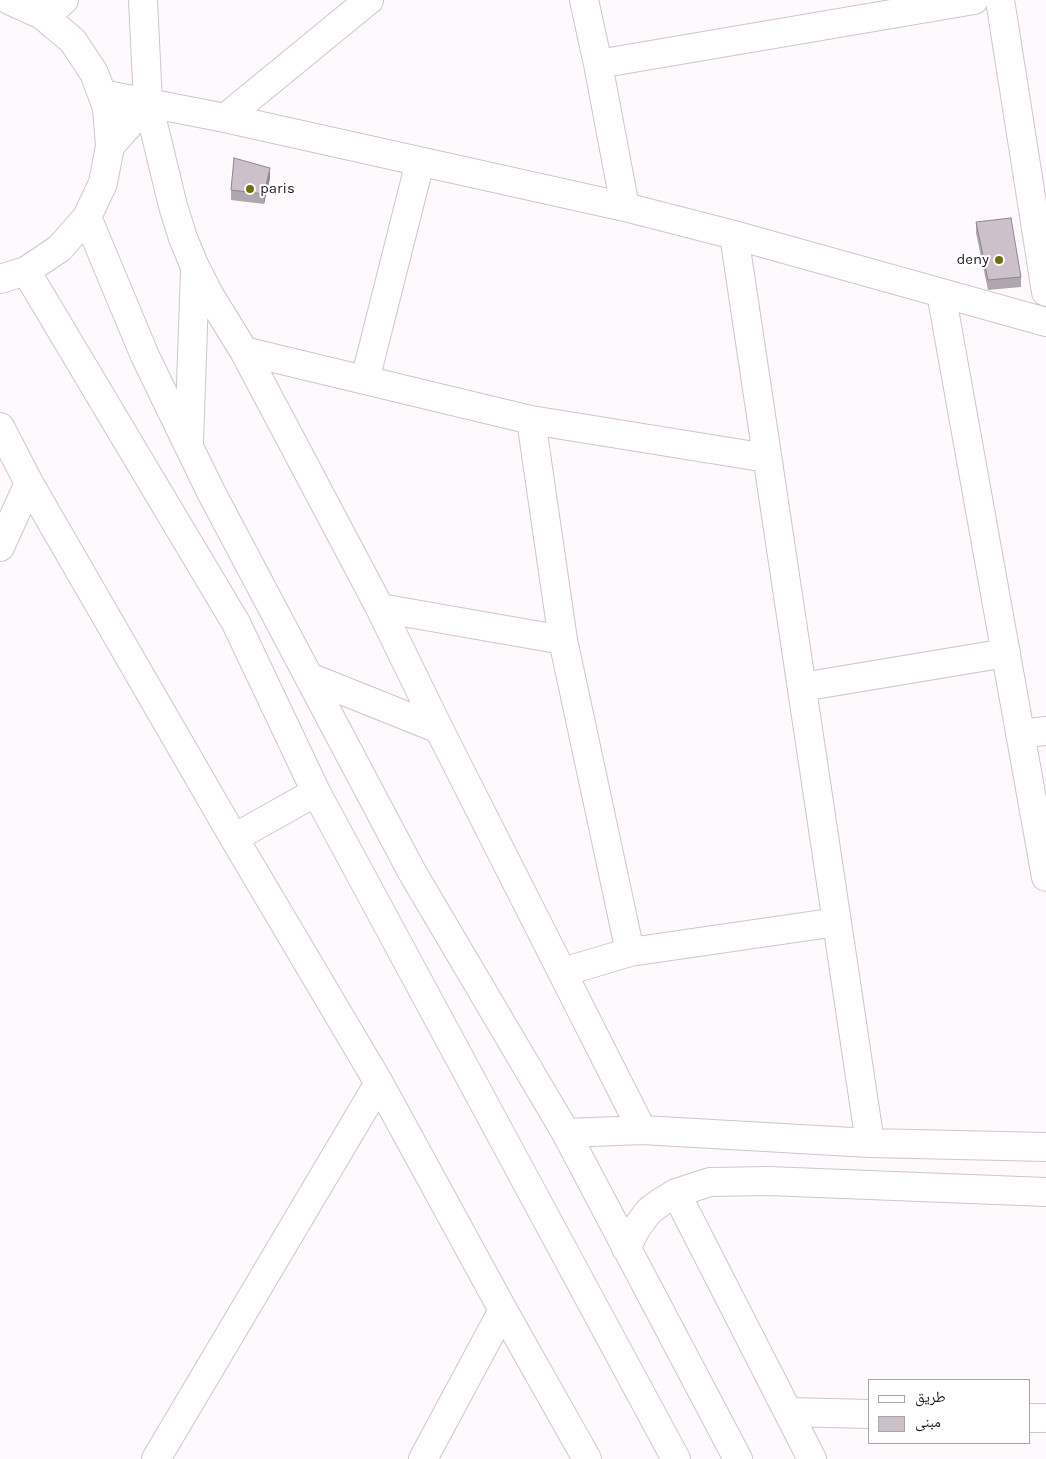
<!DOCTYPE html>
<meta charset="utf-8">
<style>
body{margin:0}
#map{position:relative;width:1046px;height:1459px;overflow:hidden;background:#fef9fd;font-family:Karla,"Noto Naskh Arabic",sans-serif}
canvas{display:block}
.legend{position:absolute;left:868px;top:1379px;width:162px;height:65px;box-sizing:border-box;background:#fff;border:1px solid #a7a6a7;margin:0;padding:6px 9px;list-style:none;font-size:15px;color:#242023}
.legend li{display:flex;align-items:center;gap:10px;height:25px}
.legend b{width:25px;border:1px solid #a7a6a7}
</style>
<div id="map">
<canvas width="1046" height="1459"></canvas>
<ul class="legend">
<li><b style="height:6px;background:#fff"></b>طريق</li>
<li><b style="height:14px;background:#ccc1ca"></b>مبنى</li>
</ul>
</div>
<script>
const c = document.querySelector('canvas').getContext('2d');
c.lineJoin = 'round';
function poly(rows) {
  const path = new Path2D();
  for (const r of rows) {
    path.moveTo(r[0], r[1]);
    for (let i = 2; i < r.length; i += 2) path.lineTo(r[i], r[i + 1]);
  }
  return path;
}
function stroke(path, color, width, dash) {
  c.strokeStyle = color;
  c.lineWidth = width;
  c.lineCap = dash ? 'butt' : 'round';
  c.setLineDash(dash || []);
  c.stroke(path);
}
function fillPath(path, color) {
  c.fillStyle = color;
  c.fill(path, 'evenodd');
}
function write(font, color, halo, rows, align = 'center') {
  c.font = font + ' Karla,sans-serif';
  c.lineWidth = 4;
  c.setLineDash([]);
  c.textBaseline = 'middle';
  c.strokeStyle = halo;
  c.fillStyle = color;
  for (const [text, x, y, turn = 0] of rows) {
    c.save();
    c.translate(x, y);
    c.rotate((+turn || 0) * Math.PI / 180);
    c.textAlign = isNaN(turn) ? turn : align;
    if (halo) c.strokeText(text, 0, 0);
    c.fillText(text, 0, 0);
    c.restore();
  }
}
const minor = poly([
 [584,0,598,64,625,207],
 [1000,0,1046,292],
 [42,15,56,7,64,0],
 [598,64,974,0],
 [102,94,225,118,625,207,734,235,1046,322],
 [148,103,173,206,183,238,195,267,210,296,244,351,380,608,439,729,642,1130],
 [225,118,369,0],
 [110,146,148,103,143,0],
 [87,217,145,356,211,492,412,872,566,1133,738,1459],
 [734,235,870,1143],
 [26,271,236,623,316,792,676,1459],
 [0,279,26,271,60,248,87,217,103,183,110,146,107,108,102,94,94,73,73,41,42,15,9,0],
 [941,293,1046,877],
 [244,351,531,420,767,458],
 [365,380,420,162],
 [531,420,563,640,630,952,837,922],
 [0,427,29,483,234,838,379,1083,503,1310,587,1459],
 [189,442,195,270],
 [0,547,29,483],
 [380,608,563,640],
 [309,677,439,729],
 [802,687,1006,653],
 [1020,734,1046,731],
 [234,838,316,792],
 [563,972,630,952],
 [566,1133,642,1130,870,1143,1046,1147],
 [676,1193,812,1459],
 [626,1248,637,1227,649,1211,661,1202,676,1193,710,1182,768,1181,1046,1192],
 [789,1412,870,1414],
 [1030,1418,1046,1418],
 [156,1459,379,1083],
 [423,1459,503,1310]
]);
stroke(minor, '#d0c5ce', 30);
stroke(minor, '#fff', 28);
fillPath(poly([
 [270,178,264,204,231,200,231,190],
 [976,222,1021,277,1021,287,988,290,976,233]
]), '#afa6ae');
fillPath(poly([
 [270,168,270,178,264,204,264,194]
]), '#8f878d');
const building = poly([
 [234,158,270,168,264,194,231,190,234,158],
 [1011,218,1021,277,988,280,976,222,1011,218]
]);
fillPath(building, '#ccc1ca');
stroke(building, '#8f878d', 1);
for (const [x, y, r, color] of [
 [250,189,5,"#6f6e0f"],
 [999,260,5,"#6f6e0f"]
]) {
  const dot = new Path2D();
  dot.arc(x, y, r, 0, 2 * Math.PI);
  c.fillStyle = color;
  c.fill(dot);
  stroke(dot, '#fff', 2);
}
write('15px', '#242023', '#fff', [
 ["paris",260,189],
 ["deny",989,260,"right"]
], 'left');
</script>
